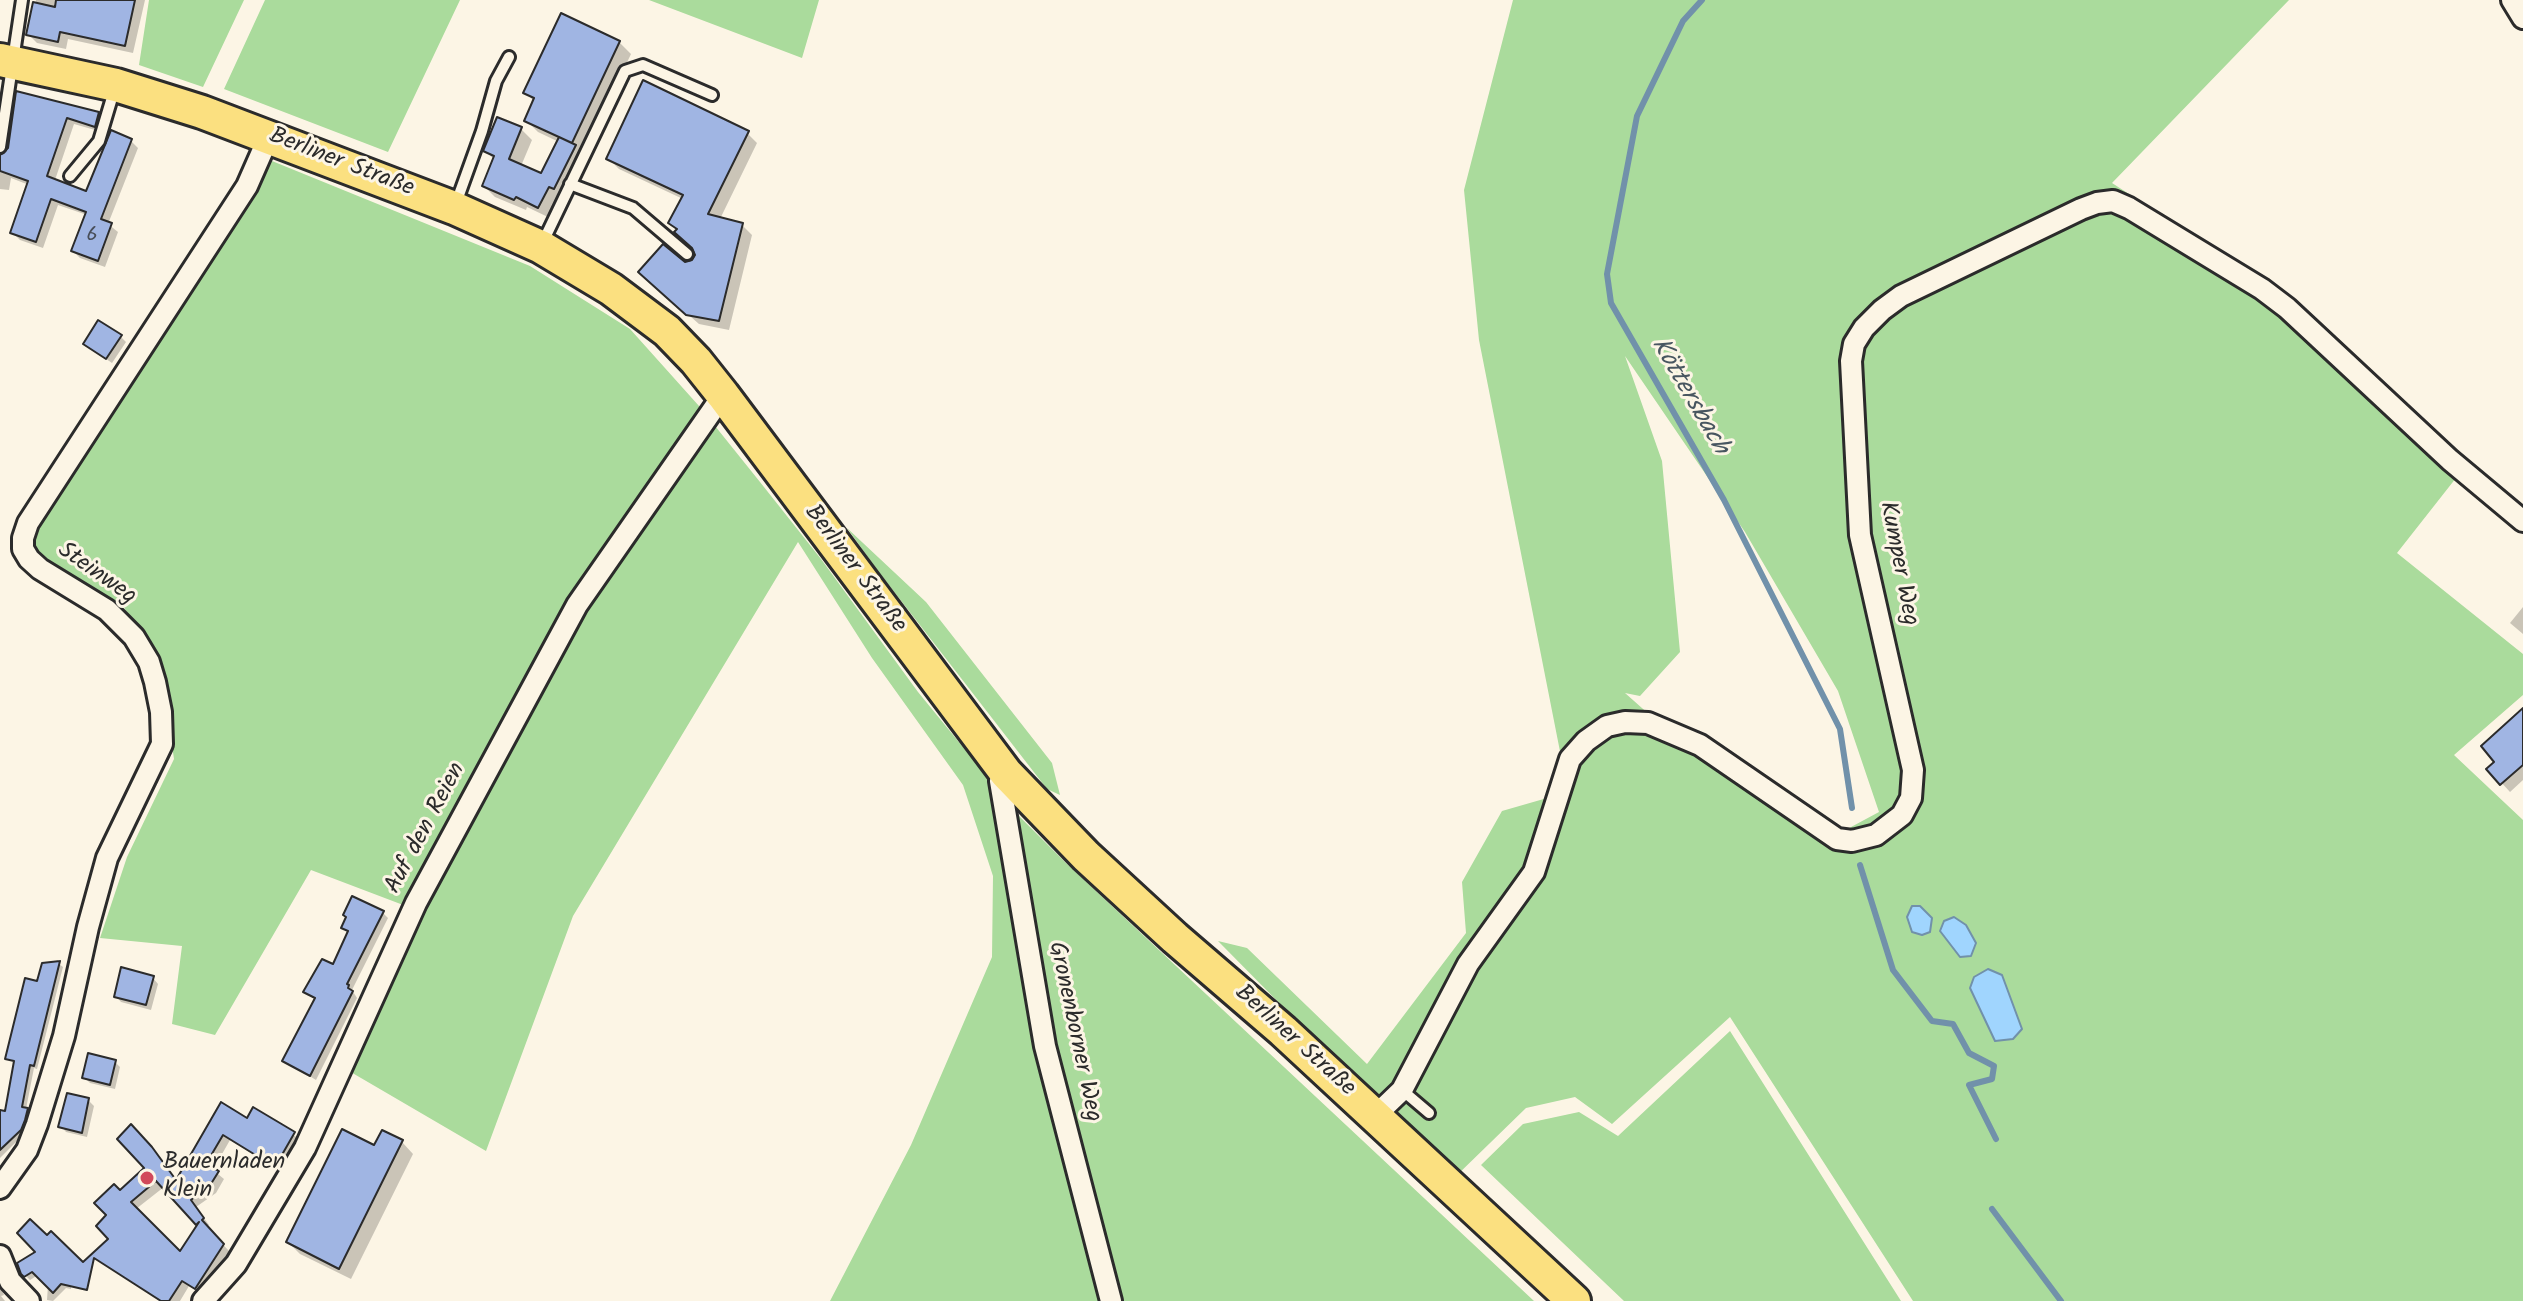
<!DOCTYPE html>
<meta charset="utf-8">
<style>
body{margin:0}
canvas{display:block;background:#fcf5e5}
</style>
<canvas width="2523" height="1301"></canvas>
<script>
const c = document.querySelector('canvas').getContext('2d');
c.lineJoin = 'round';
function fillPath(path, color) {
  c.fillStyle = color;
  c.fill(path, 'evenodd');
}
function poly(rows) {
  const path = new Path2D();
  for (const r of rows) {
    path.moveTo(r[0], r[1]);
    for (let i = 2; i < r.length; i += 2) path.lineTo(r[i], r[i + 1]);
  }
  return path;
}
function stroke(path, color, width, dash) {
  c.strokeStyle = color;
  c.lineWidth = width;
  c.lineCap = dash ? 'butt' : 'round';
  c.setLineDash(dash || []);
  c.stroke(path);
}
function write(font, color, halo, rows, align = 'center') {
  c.font = font + ' Kalam,sans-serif';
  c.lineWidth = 6;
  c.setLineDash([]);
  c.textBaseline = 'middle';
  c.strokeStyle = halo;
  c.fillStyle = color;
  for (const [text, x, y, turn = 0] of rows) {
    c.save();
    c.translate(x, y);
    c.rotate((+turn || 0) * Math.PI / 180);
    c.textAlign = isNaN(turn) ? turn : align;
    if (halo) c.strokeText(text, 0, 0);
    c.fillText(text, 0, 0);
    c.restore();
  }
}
fillPath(poly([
 [149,0,244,0,203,87,139,65],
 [265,0,460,0,388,152,224,89],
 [649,0,819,0,802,58],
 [1513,0,2289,0,2112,183,2267,283,2467,464,2397,553,2523,654,2523,695,2454,755,2523,820,2523,1301,1913,1301,1730,1017,1612,1124,1575,1097,1526,1108,1453,1179,1218,941,1247,948,1367,1064,1466,933,1462,882,1502,811,1568,792,1479,340,1464,190],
 [1625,356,1745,532,1838,691,1879,812,1825,841,1686,747,1625,693,1640,696,1680,652,1662,461],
 [272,161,530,266,630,329,699,406,760,482,821,559,918,692,998,790,1010,877,1006,878,1024,881,1012,809,1066,863,1534,1301,830,1301,911,1145,992,957,993,876,963,785,872,658,798,542,573,916,486,1151,349,1071,419,911,311,870,215,1035,172,1024,182,946,100,938,127,857,174,759,160,663,123,606,34,551,31,533],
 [847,528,926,602,1052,763,1060,795,1047,789,878,571],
 [1730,1031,1901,1301,1624,1301,1481,1165,1523,1124,1579,1112,1618,1136]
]), '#aadb9c');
const water = poly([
 [1912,906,1920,906,1932,918,1930,932,1922,935,1912,932,1907,917,1912,906],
 [1954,917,1966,925,1976,943,1971,956,1960,957,1940,931,1944,921,1954,917],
 [1988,969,2002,975,2022,1029,2013,1039,1995,1041,1970,988,1974,977,1988,969]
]);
fillPath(water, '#a0d5fe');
stroke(water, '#7191aa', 2);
fillPath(poly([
 [36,0,145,0,133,53,68,39,66,49,37,43,29,35],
 [619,42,631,54,583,155,550,218,527,207,526,210,495,197,484,186,495,160,485,151,521,129,532,140,521,166,542,176,559,142,538,132,526,120,535,102,525,92],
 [0,91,7,98,0,142],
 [18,94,98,114,105,120,102,132,74,124,55,180,87,194,131,141,138,148,108,224,118,232,105,267,80,258,73,251,87,215,58,205,43,248,20,240,13,233,29,185,11,178,9,190,0,189,0,156,10,150],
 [747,133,757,143,720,219,742,225,752,235,729,330,699,324,651,282,694,261,697,255,670,223,683,199,619,169,609,159],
 [121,337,126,342,112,363,90,348],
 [2523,607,2523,634,2510,623],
 [2523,711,2523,780,2510,792,2489,769,2497,762],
 [383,913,388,918,352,990,357,998,316,1080,285,1061,316,1000,305,992,334,967,349,933,344,927],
 [59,964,63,967,37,1069,34,1068,26,1109,31,1114,24,1134,0,1158,0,1116,7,1114,15,1063,7,1058,38,983],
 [153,978,158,984,151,1010,121,1002,116,996],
 [115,1062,120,1067,115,1089,90,1083,84,1077],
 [88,1100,94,1106,87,1137,66,1132,61,1126],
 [222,1105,248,1120,254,1110,301,1140,282,1172,230,1140,213,1170,224,1179,216,1193,196,1207,209,1225,206,1227,230,1252,202,1294,189,1286,180,1301,160,1301,93,1255,111,1239,108,1215,119,1192,146,1168,177,1182],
 [164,1187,199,1225,180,1254,136,1209],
 [402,1142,413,1154,351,1279,300,1254,288,1242,375,1148],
 [47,1238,73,1256,71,1289,66,1288,53,1301,47,1300,48,1285,38,1275,30,1280,26,1276],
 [0,1286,4,1295,1,1296,5,1301,0,1301]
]), '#0003');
stroke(poly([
 [1702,0,1683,21,1637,116,1607,274,1611,303,1724,500,1840,729,1852,808],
 [1860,865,1893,970,1932,1021,1953,1024,1969,1053,1994,1066,1992,1079,1969,1085,1996,1139],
 [1992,1209,2061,1301]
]), '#7191aa', 6);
const building = poly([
 [56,0,135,0,125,46,60,32,58,42,26,35,33,2,55,7,56,0],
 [561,13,620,41,572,143,524,121,534,98,523,93,561,13],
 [643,80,749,131,708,214,743,223,719,321,686,315,638,272,663,244,685,262,692,260,695,255,692,248,674,232,677,229,668,223,683,195,606,159,643,80],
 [16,91,99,112,95,127,67,118,47,176,86,191,111,130,132,139,101,219,112,223,98,261,71,251,86,212,51,199,36,242,10,233,28,181,0,171,0,155,8,148,16,91],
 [497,117,522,127,509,159,541,173,559,137,576,145,554,189,549,187,538,208,516,197,514,200,482,186,494,156,483,151,497,117],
 [98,320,122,335,106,359,83,344,98,320],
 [2523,708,2523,765,2500,785,2486,769,2494,762,2481,746,2523,708],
 [352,896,384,911,347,984,349,985,348,988,353,991,310,1076,282,1061,315,998,303,992,322,959,333,964,348,931,341,928,346,917,343,915,352,896],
 [60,961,34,1066,30,1065,22,1107,28,1108,25,1120,21,1130,0,1150,0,1110,5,1111,14,1061,5,1059,25,978,37,981,42,963,60,961],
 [121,967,154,976,146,1005,114,997,121,967],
 [88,1053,116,1060,110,1085,82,1078,88,1053],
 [67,1093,89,1098,82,1133,58,1127,67,1093],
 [221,1102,247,1118,253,1107,295,1132,275,1167,223,1135,206,1164,219,1171,209,1187,207,1186,191,1200,204,1218,202,1220,224,1244,195,1289,182,1281,169,1301,161,1301,94,1258,87,1290,61,1284,53,1293,32,1272,24,1277,21,1274,17,1263,35,1252,17,1233,30,1219,47,1235,51,1231,83,1262,108,1239,96,1226,106,1215,94,1203,114,1184,120,1190,144,1168,117,1139,131,1124,152,1147,176,1180,221,1102],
 [156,1181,196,1225,199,1222,180,1251,131,1202,156,1181],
 [342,1129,374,1145,382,1130,403,1140,339,1269,286,1242,342,1129]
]);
fillPath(building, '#a0b5e3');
stroke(building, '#2b2b2b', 2);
const lane = poly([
 [0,147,22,0],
 [70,176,99,141,114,91],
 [570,184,633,208,687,254],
 [455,206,482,131,496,81,509,57],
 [542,244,625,71,643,65,712,95],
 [1402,1090,1429,1113]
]);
const street = poly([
 [2512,0,2523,18],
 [1006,773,1000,781,1045,1046,1111,1301],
 [1375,1116,1402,1090,1468,964,1534,872,1570,759,1586,741,1607,726,1625,722,1648,723,1700,745,1837,839,1852,841,1876,835,1902,815,1911,798,1913,770,1860,535,1851,361,1854,344,1864,328,1882,310,1901,296,2081,209,2097,203,2113,201,2129,208,2262,289,2287,308,2450,460,2523,521],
 [0,1188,27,1150,37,1124,64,1036,88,927,107,858,162,744,161,712,155,682,149,662,134,637,107,610,40,569,29,559,23,549,23,538,28,523,247,186,269,136],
 [0,1256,10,1281,29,1301],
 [203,1301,236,1264,305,1148,416,903,577,605,723,395]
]);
const primary = poly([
 [0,60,116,85,202,112,454,208,541,247,611,289,667,331,696,361,723,395,1006,773,1086,856,1175,938,1283,1031,1574,1301]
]);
stroke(lane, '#2b2b2b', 16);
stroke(street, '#2b2b2b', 26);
stroke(primary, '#2b2b2b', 38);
stroke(lane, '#fcf5e5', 10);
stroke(street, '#fcf5e5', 20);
stroke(primary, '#fbe080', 32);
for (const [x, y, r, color] of [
 [147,1178,8,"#d1495b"]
]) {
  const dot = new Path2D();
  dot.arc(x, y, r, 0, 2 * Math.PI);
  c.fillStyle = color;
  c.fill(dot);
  stroke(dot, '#fcf5e5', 3);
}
write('20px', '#484e59', null, [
 ["6",92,237]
]);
write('24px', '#2b2b2b', '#fcf5e5', [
 ["Berliner Straße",341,164,21],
 ["Kumper Weg",1897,564,79],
 ["Berliner Straße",854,570,53],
 ["Steinweg",96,575,35],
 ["Auf den Reien",427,829,-62],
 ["Gronenborner Weg",1073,1032,78],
 ["Berliner Straße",1294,1042,42]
]);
write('24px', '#2b2b2b', '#fcf5e5', [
 ["Bauernladen",163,1164],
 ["Klein",163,1192]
], 'left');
write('italic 26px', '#485660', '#fcf5e5', [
 ["Köttersbach",1688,397,60]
]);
</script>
